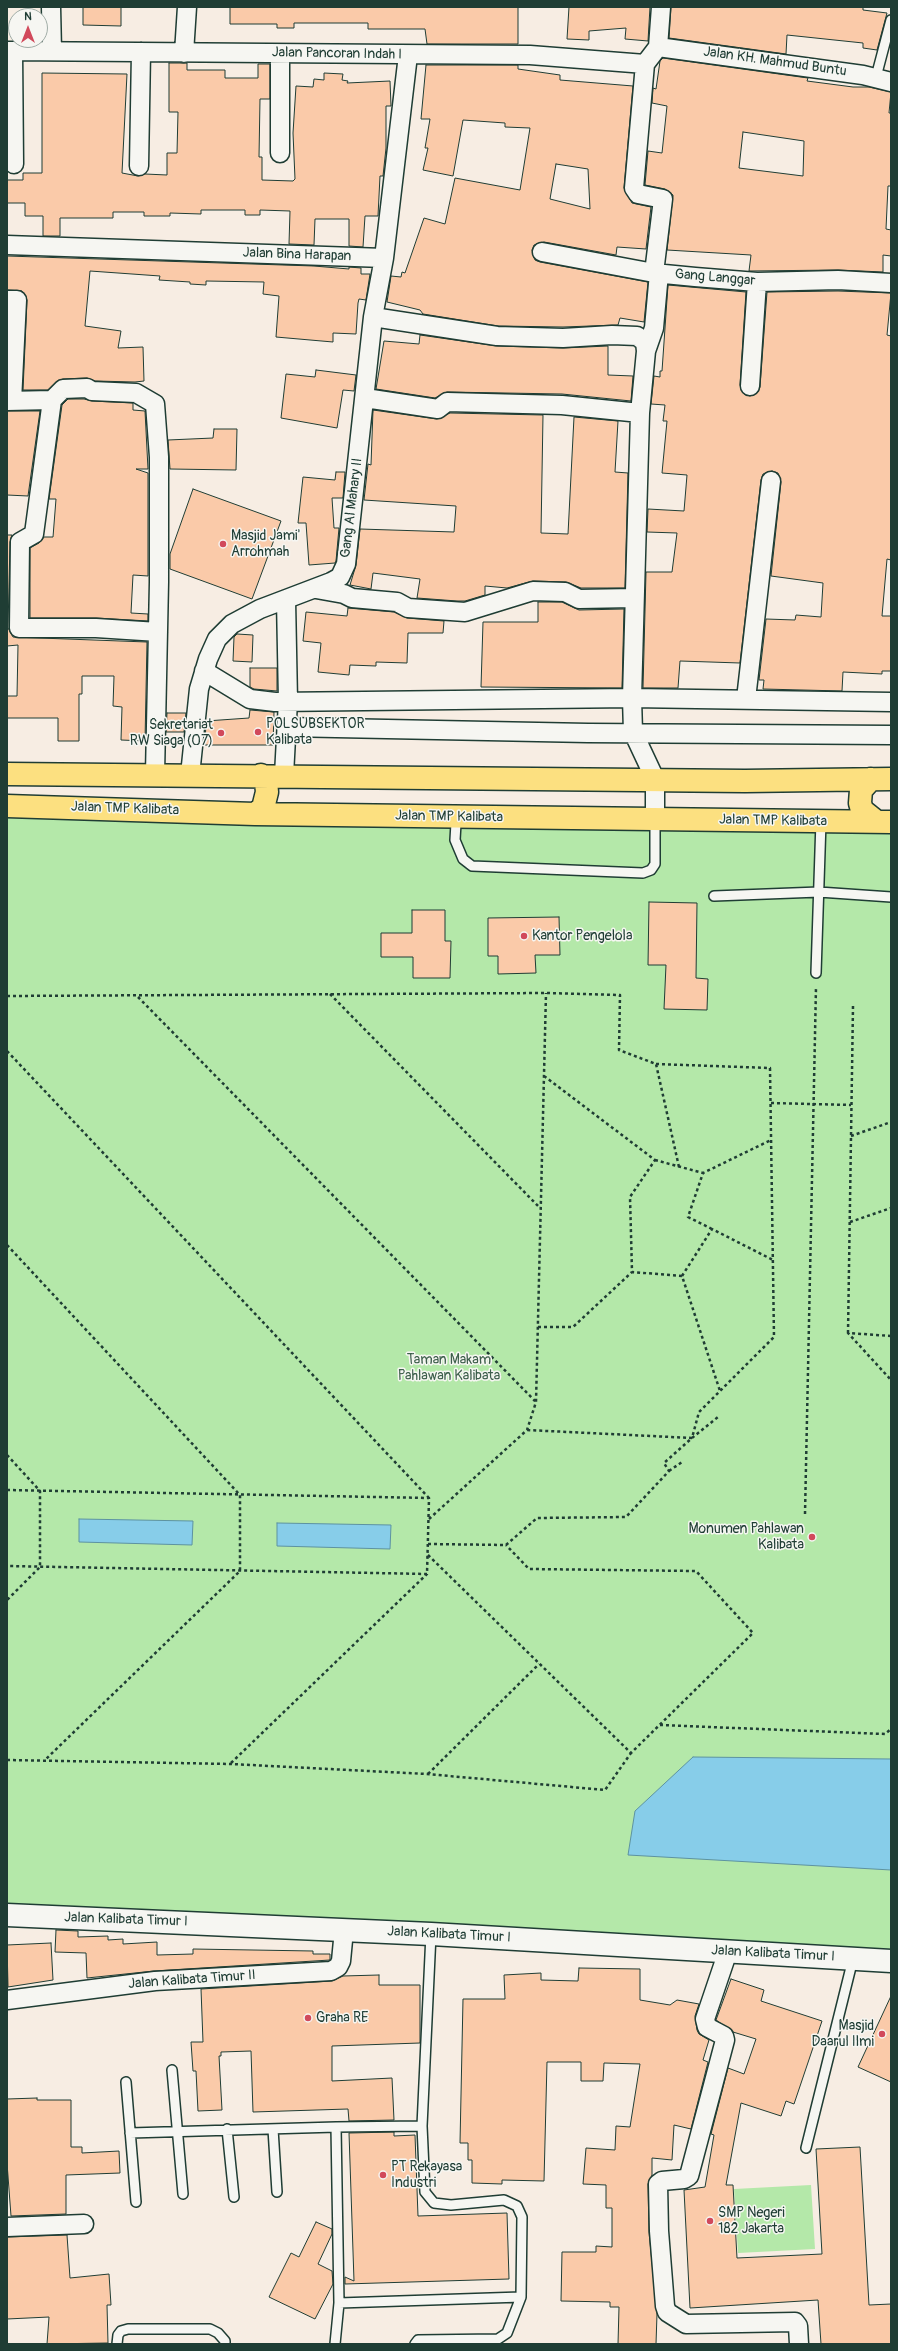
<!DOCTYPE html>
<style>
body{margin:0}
#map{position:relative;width:898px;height:2351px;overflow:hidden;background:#f7ede3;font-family:Pangolin,sans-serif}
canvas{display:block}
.frame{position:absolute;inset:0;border:8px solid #1f3d34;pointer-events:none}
.north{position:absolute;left:8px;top:8px;width:40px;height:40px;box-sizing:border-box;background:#f6f6f2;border:1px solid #a0aca6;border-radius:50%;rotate:0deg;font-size:11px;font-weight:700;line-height:16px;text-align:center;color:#1f3d34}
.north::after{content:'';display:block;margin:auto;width:14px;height:18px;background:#d1495b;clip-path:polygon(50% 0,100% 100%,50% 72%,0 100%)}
</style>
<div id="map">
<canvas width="898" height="2351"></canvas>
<div class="frame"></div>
<div class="north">N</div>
</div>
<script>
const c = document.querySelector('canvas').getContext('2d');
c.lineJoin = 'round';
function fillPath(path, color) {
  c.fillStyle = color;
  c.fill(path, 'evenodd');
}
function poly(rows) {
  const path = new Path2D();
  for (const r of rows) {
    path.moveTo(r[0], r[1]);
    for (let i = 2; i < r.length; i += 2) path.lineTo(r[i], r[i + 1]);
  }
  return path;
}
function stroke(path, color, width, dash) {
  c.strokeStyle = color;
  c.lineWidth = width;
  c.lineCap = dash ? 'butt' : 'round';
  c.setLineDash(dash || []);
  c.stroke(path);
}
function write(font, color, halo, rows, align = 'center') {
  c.font = font + ' Pangolin,sans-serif';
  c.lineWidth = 3;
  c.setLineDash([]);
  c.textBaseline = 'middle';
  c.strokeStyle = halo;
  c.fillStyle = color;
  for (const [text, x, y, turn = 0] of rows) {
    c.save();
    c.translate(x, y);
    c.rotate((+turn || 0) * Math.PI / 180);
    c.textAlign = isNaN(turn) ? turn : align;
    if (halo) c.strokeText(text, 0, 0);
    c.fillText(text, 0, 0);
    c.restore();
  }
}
fillPath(poly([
 [7,806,891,822,891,1959,7,1915],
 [811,2185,815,2249,738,2253,734,2189]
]), '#b4e8a9');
const water = poly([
 [79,1519,193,1521,192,1545,79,1542,79,1519],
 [277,1523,391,1525,390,1549,277,1546,277,1523],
 [693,1757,891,1759,891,1870,628,1855,635,1811,693,1757]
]);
fillPath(water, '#87cde9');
stroke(water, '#5d93a1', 1);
const building = poly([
 [83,7,121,7,121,26,83,25,83,7],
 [230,7,518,7,518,44,427,44,425,29,368,29,368,23,294,23,294,28,277,28,277,24,230,24,230,7],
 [569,7,650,7,648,41,625,39,626,28,589,31,589,40,567,39,569,7],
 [671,7,863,7,863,10,887,13,877,50,863,48,863,43,787,35,786,54,669,38,671,7],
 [663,58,808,78,807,81,853,87,869,87,891,92,889,113,891,113,891,186,888,186,886,229,891,230,891,256,883,255,883,272,838,270,749,271,751,255,667,250,673,195,665,189,645,185,648,151,662,153,667,106,652,103,653,88,656,89,660,61,663,58],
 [743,132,804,141,803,176,739,168,743,132],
 [169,63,187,63,187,70,225,70,225,78,258,78,258,64,270,64,270,99,260,99,259,157,262,157,262,180,293,181,295,179,293,133,296,86,313,87,314,79,324,80,324,73,343,74,342,80,348,81,347,83,390,81,391,106,386,106,386,148,383,176,380,176,378,216,365,216,363,247,349,246,349,219,315,219,314,245,289,244,290,211,260,210,260,215,245,215,245,210,201,210,201,214,170,213,170,216,144,216,144,212,113,212,113,218,60,218,60,236,43,236,43,216,25,216,25,203,7,203,7,180,23,180,23,173,42,173,42,73,127,74,122,173,138,176,145,174,167,175,167,153,177,153,178,112,169,112,169,63],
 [426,65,518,65,518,69,560,75,560,80,633,86,624,188,632,203,651,207,646,249,617,247,616,255,544,242,534,245,532,250,535,260,540,262,648,282,644,322,620,318,618,325,563,327,498,326,423,314,420,310,387,302,391,276,401,277,402,272,405,273,424,218,445,224,455,178,520,190,530,128,505,127,505,123,463,120,453,176,423,170,428,148,425,148,430,119,421,119,426,65],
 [556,164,588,169,590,209,550,199,556,164],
 [7,256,314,266,349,269,349,267,361,268,361,274,370,274,366,300,359,299,358,303,356,334,333,333,333,342,276,337,279,296,263,294,264,282,206,281,206,285,190,284,190,282,159,280,160,276,90,271,85,326,121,331,118,348,143,347,144,381,135,382,95,381,87,378,63,379,56,382,48,390,23,390,27,300,22,291,7,290,7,256],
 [668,285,746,292,740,385,744,394,750,396,758,392,760,387,767,292,838,291,891,293,887,335,891,336,891,560,887,559,882,616,891,616,891,671,882,671,882,674,843,672,842,691,763,689,764,680,759,680,766,619,795,620,796,615,821,617,823,583,771,576,781,482,778,473,772,471,763,474,761,480,740,663,680,661,678,688,643,688,646,572,672,572,677,533,647,532,648,509,684,511,687,475,662,473,667,421,663,421,665,405,651,404,654,376,660,377,660,371,662,371,668,285],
 [420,335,497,346,563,348,608,346,608,375,633,376,631,401,562,394,447,392,435,398,376,389,384,341,419,344,420,335],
 [316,370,356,375,354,391,343,390,337,428,281,418,286,374,315,377,316,370],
 [68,399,84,399,92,401,133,403,133,410,145,411,148,469,136,469,148,473,148,576,133,575,131,613,148,614,148,621,96,618,30,618,30,548,39,543,44,537,53,537,56,499,49,499,62,405,68,399],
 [373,410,437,419,450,413,543,415,541,533,568,534,574,417,618,421,615,472,628,473,625,588,581,588,566,582,533,581,507,588,485,586,485,595,465,601,457,601,417,598,420,579,373,573,371,589,350,585,356,565,360,529,454,532,456,506,364,500,368,464,371,465,373,410],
 [7,411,40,411,28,496,7,495,7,411],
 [214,429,237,429,236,470,170,469,168,440,213,438,214,429],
 [336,472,345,472,343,498,332,498,334,528,339,528,336,561,335,563,309,565,306,523,298,523,303,477,335,480,336,472],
 [193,489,281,521,252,599,170,569,170,554,193,489],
 [7,535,12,535,10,542,8,628,13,637,147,642,145,741,121,740,122,707,113,706,114,676,82,676,82,694,79,694,79,741,58,741,58,718,7,718,7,696,17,696,18,645,7,646,7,535],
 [538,602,562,602,579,610,624,609,622,688,481,687,483,622,538,622,538,602],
 [348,608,394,612,407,618,444,621,443,633,408,633,407,663,376,662,376,666,350,665,349,675,318,672,321,643,303,641,306,612,347,616,348,608],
 [237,634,253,635,252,662,233,661,234,637,237,634],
 [250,668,277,668,277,691,254,689,250,687,250,668],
 [250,710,274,712,273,745,205,745,206,721,249,718,250,710],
 [167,713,186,713,184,732,166,732,167,713],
 [649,902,697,903,696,978,708,979,707,1010,664,1009,666,965,648,965,649,902],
 [412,910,445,910,445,941,451,941,450,978,413,978,413,957,381,957,381,933,412,933,412,910],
 [559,917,560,955,535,955,536,973,498,974,498,956,488,956,488,918,559,917],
 [56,1930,78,1931,78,1937,108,1936,108,1940,123,1939,123,1944,157,1942,157,1955,193,1954,193,1949,313,1951,313,1954,330,1954,330,1960,154,1971,87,1978,86,1953,55,1952,56,1930],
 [51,1943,53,1980,8,1987,7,1945,51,1943],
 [579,1968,640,1969,640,2000,670,2005,677,2000,699,2004,695,2016,697,2030,699,2034,709,2040,703,2060,708,2062,691,2129,674,2125,672,2160,652,2158,652,2175,648,2184,649,2232,657,2314,656,2344,618,2344,619,2307,610,2307,610,2302,561,2301,562,2252,596,2252,596,2246,612,2247,612,2208,606,2208,606,2185,583,2184,586,2148,615,2150,616,2126,630,2127,640,2064,604,2063,603,2081,581,2081,581,2062,547,2062,544,2181,502,2180,502,2184,472,2183,472,2160,468,2160,468,2143,460,2143,463,1999,505,1999,504,1975,541,1973,541,1980,578,1981,579,1968],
 [379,1975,379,1985,420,1985,420,2043,332,2046,332,2081,392,2078,394,2120,349,2121,348,2109,253,2112,251,2051,221,2052,221,2056,219,2056,222,2110,198,2111,196,2071,193,2071,191,2042,203,2042,201,1989,332,1981,343,1976,379,1975],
 [731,1979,764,1990,761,2001,822,2021,794,2104,786,2101,781,2116,741,2103,726,2185,733,2185,737,2258,822,2254,816,2149,860,2147,869,2305,891,2304,891,2344,821,2344,818,2300,690,2308,684,2190,705,2187,714,2135,711,2134,728,2068,744,2074,756,2039,733,2032,716,2020,731,1979],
 [891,1996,891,2082,858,2067,891,1996],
 [37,2098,37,2100,71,2100,71,2147,82,2147,82,2153,119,2151,120,2173,66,2175,66,2214,11,2216,7,2163,7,2099,37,2098],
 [394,2132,394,2136,415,2135,418,2216,507,2213,509,2279,345,2284,345,2277,354,2281,349,2133,394,2132],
 [316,2222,332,2229,332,2234,318,2264,332,2271,333,2284,315,2319,269,2297,291,2253,299,2257,316,2222],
 [67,2235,70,2278,109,2274,111,2305,107,2305,108,2343,47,2344,49,2317,7,2319,7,2237,67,2235]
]);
fillPath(building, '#facaa9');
stroke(building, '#1f3d34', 1);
const lane = poly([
 [876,77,891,20],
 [456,823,455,840,463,859,472,866,643,873,651,870,655,864,655,819],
 [714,896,819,892,891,897],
 [816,973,821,821],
 [172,2070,183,2194],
 [126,2082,136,2202],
 [227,2129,234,2197],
 [273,2129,277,2192],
 [130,2133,336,2127],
 [806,2148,853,1959],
 [339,2303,521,2297,522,2217,517,2206,504,2200,451,2205,434,2203,425,2192,422,2126,431,1934],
 [117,2344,118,2335,121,2331,128,2329,210,2329,218,2333,225,2341,225,2344],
 [335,2344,339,2303,336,2127,422,2126],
 [415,2344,418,2340,498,2339,507,2333,521,2297]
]);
const street = poly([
 [51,7,52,51],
 [658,47,863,75,891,82],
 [7,51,530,55,645,64,658,47,661,7],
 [13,51,14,164],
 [184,53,187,7],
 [280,54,280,153],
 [645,64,634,188,638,194,663,199,654,273],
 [139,166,141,52],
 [7,245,384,258],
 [542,252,654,273,695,277,757,282,838,280,891,283],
 [7,300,17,300,12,401],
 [373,317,497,336,563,338,612,335,637,336,645,342,646,351,640,413,632,698,633,732,655,779,655,819],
 [646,351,654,328,659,273],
 [750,386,757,282],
 [365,398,438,409,447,402,562,405,640,413],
 [7,401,52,400],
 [316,589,344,594,352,598,397,602,408,608,465,612,533,591,565,592,579,599,634,598],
 [204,671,250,699,275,702,632,698,891,702],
 [746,699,771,481],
 [286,727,588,733,891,735],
 [155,774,159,582,159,457,155,404,136,393,92,391,87,388,63,389,52,400,34,534,20,542,19,628,96,628,158,632],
 [190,775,199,689,208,659,217,639,232,624,260,609,331,582,340,577,346,564,373,317,384,258,408,55],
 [284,775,288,701,286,600],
 [728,1951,705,2019,707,2027,724,2036,725,2040,689,2176,684,2179,662,2181,658,2184,659,2231,665,2306,667,2312,686,2324,795,2322,798,2326,799,2344],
 [7,2000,155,1981,331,1971,338,1967,341,1961,344,1930],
 [7,2227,84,2224]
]);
const secondary = poly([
 [7,1915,431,1934,891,1961]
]);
const primary = poly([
 [7,774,745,781,891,779],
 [871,779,861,790,860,803,862,810,877,822],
 [7,806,255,814,891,822],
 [255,814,263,808,267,792,266,782,261,775]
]);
stroke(lane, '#1f3d34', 12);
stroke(street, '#1f3d34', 21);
stroke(secondary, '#1f3d34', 25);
stroke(primary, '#1f3d34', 25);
stroke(poly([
 [330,994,540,1208],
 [7,996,546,993,620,995,619,1050,656,1064,679,1167],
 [138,997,535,1401],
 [7,1051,429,1498],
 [656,1064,770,1068,774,1337,699,1412,692,1438],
 [544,1076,655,1160,630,1197,632,1272,682,1276,720,1391],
 [771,1103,851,1105],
 [851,1136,891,1122],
 [655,1160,703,1173],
 [850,1222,891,1208],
 [712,1229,688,1217,703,1173,771,1140],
 [7,1245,240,1495,240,1571,45,1760],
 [682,1276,712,1229,773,1260],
 [538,1327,573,1327,632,1272],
 [848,1333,853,1006],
 [891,1336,848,1333,891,1380],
 [692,1438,718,1417],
 [7,1455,40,1491,40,1567,7,1600],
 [669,1471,682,1462],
 [7,1490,429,1498,427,1574,7,1566],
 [805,1514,816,987],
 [429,1519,527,1430,536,1402,546,993],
 [428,1544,506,1545,537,1518,626,1517,669,1471,664,1463,692,1438,527,1430],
 [428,1555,631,1753,753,1633,696,1571,529,1569,506,1545],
 [660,1725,885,1734,891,1729],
 [7,1760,231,1764,427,1774,605,1790,631,1753],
 [231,1763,427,1574],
 [428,1774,539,1664]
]), '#1f3d34', 2.5, [3, 3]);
stroke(lane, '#f6f6f2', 9);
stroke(street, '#f6f6f2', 18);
stroke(secondary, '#f6f6f2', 22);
stroke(primary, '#fce080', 22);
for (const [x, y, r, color] of [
 [223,544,4,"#d1495b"],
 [258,732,4,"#d1495b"],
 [221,733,4,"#d1495b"],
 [524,936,4,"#d1495b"],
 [812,1537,4,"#d1495b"],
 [308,2018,4,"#d1495b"],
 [882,2034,4,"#d1495b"],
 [383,2175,4,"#d1495b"],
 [710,2221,4,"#d1495b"]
]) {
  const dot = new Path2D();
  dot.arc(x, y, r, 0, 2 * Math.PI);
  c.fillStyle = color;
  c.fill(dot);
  stroke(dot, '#f6f6f2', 1.5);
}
write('14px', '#1f3d34', '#f6f6f2', [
 ["Jalan Pancoran Indah I",337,54,1],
 ["Jalan KH. Mahmud Buntu",775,62,8],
 ["Jalan Bina Harapan",297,255,2],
 ["Gang Langgar",715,278,5],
 ["Gang Al Mahary II",352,508,-83],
 ["Jalan TMP Kalibata",125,809,2],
 ["Jalan TMP Kalibata",449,817,1],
 ["Jalan TMP Kalibata",773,821,1],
 ["Jalan Kalibata Timur I",126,1920,2],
 ["Jalan Kalibata Timur I",449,1935,3],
 ["Jalan Kalibata Timur I",773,1954,3],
 ["Jalan Kalibata Timur II",192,1980,-4]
]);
write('14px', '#1f3d34', '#f6f6f2', [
 ["Masjid Jami'",231,536],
 ["Arrohmah",231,552],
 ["POLSUBSEKTOR",266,724],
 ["Kalibata",266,740],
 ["Sekretariat",213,725,"right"],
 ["RW Siaga (07)",213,741,"right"],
 ["Kantor Pengelola",532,936],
 ["Monumen Pahlawan",804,1529,"right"],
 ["Kalibata",804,1545,"right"],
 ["Graha RE",316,2018],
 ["Masjid",874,2026,"right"],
 ["Daarul Ilmi",874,2042,"right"],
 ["PT Rekayasa",391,2167],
 ["Industri",391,2183],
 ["SMP Negeri",718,2213],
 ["182 Jakarta",718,2229]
], 'left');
write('14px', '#3d5f4b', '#f6f6f2', [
 ["Taman Makam",449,1360],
 ["Pahlawan Kalibata",449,1376]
]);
</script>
